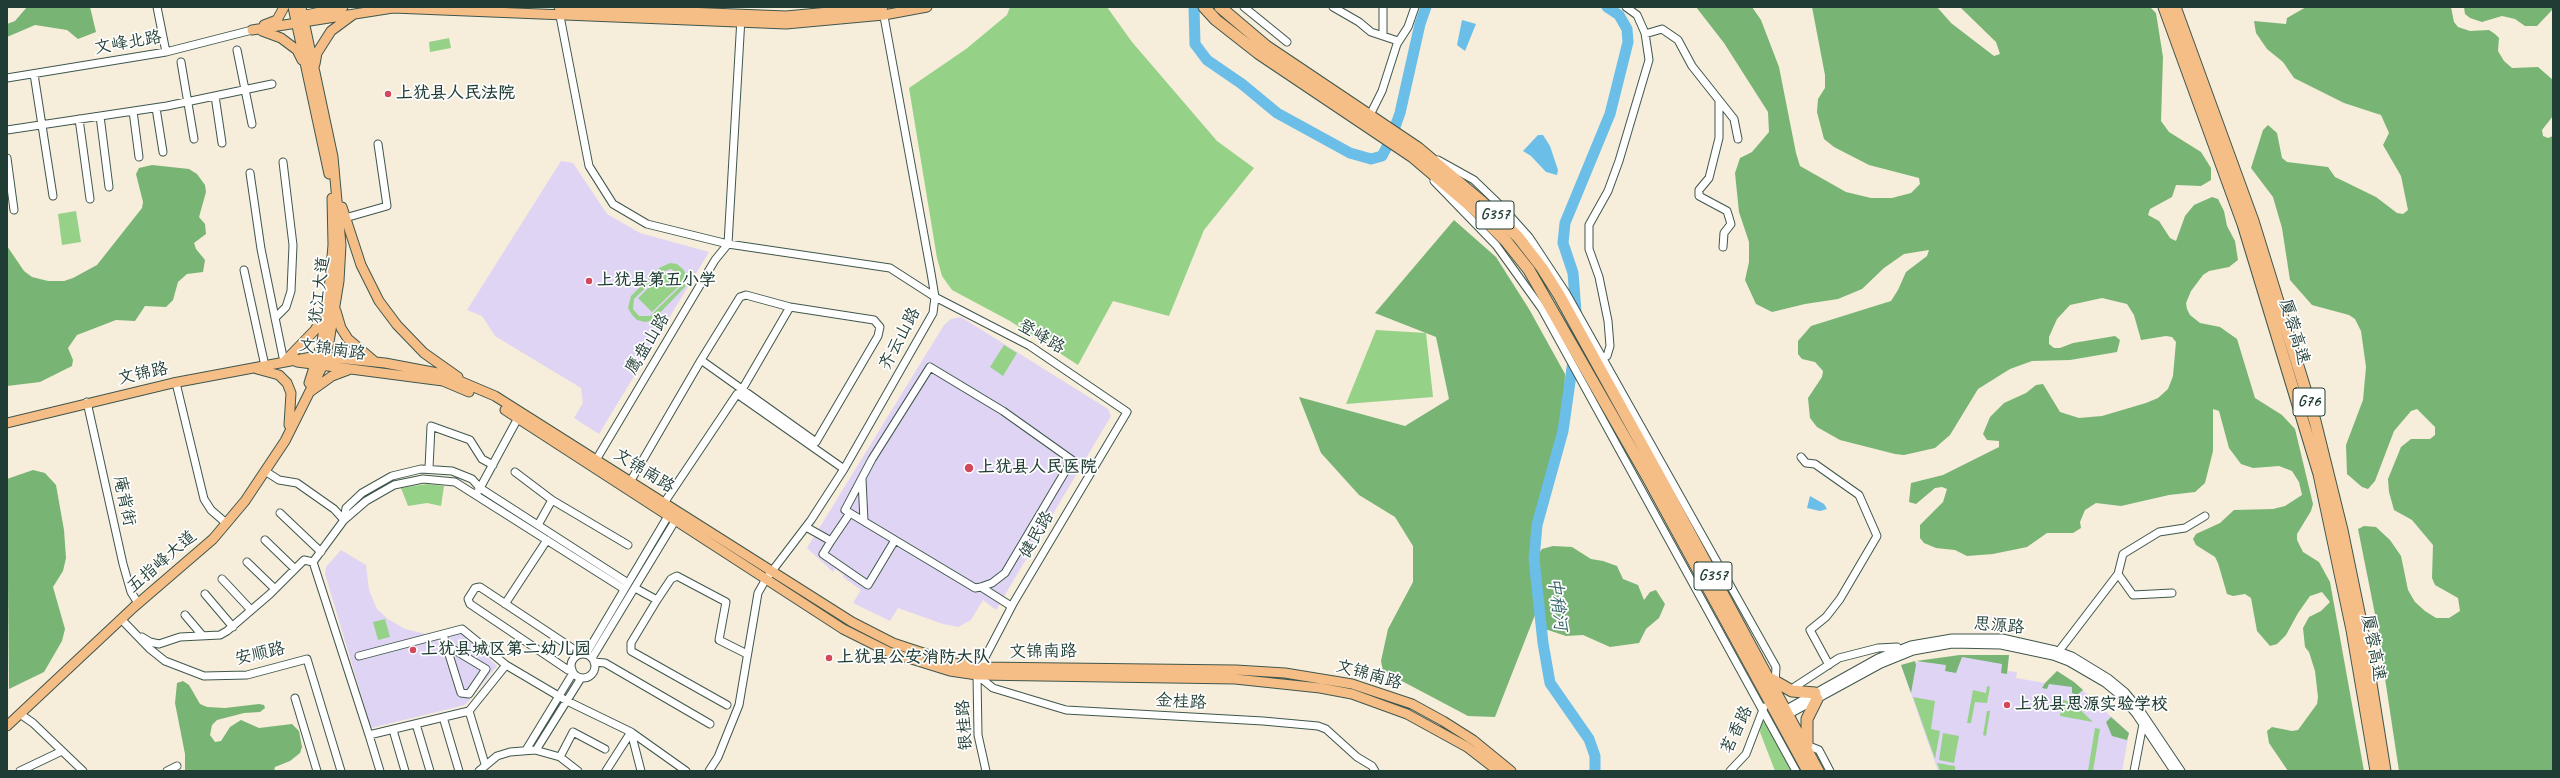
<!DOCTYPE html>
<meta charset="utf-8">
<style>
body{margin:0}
#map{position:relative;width:2560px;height:778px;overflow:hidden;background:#f6eddb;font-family:Caveat,sans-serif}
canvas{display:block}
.frame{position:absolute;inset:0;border:8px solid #1f3d34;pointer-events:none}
</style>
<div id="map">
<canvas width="2560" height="778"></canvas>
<div class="frame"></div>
</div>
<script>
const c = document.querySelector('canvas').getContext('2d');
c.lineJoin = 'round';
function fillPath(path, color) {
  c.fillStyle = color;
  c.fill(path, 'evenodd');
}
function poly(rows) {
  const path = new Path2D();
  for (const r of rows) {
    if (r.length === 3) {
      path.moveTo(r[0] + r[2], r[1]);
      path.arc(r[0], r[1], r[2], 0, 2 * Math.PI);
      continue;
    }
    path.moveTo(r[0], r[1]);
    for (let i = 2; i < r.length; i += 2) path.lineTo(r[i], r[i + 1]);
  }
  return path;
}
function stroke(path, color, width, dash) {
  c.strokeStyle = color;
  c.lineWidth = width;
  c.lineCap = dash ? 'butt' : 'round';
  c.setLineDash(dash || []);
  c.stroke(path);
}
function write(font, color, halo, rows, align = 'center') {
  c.font = font + ' Caveat,"LXGW WenKai TC",sans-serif';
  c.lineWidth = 3.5;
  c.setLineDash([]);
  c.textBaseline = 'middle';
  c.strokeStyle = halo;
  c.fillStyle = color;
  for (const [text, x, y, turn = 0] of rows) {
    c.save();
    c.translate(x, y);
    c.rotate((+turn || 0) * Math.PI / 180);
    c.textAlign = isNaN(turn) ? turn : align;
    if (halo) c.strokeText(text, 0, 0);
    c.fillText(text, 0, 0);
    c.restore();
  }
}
fillPath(poly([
 [561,161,573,163,607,214,640,233,709,252,599,434,574,418,583,403,581,388,495,336,482,316,467,310],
 [961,317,1108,409,1111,416,996,610,983,600,971,620,958,627,943,624,898,608,890,621,853,603,861,590,843,577,844,575,835,569,833,572,807,548,944,325,951,319],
 [341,550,366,565,369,590,377,609,388,619,405,629,426,634,455,628,497,666,465,705,371,728,325,574,326,567],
 [1960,655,2009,655,2007,671,2017,672,2016,678,2045,683,2057,671,2074,682,2129,733,2122,771,1938,771,1901,665]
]), '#e0d4f4');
fillPath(poly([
 [1010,7,1107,7,1132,42,1217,141,1254,168,1204,230,1169,316,1113,301,1078,365,1010,321,952,290,942,276,937,258,909,88,966,49,1007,15],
 [449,38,451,48,430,52,429,42],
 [76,211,81,242,62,245,58,214],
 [670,263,677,264,683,269,687,276,685,287,653,320,645,322,637,320,632,315,628,308,631,296,659,268],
 [671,269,680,275,680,287,650,316,639,316,633,309,634,299,662,272],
 [665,272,679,286,652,312,638,298],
 [1376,330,1426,333,1433,397,1346,404],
 [1004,345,1017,353,1003,376,990,367],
 [427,484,444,486,441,506,427,503,408,506,401,488],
 [385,619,390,637,378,640,373,622],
 [1987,686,1990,687,1987,703,1975,702,1971,723,1967,723,1973,690,1986,693],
 [1913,697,1935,701,1931,729,1940,731,1935,759],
 [2063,700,2072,702,2093,722,2060,716],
 [1987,711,1990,711,1986,736,1983,735],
 [1764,722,1786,760,1791,771,1775,771,1760,732,1761,724],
 [2095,728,2100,729,2093,771,2088,771],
 [1943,733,1959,736,1954,763,1939,760],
 [1937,763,1955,766,1955,771,1940,771]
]), '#95d287');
fillPath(poly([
 [27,7,90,7,96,32,78,39,67,30,35,25,7,37,7,24,15,21],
 [1696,7,1752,7,1761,20,1779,67,1796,153,1800,166,1846,192,1871,198,1892,198,1911,193,1920,184,1919,178,1869,165,1834,147,1824,139,1817,112,1818,99,1825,88,1825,75,1812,7,1937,7,1951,23,1994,56,2000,54,1996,42,1960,7,2150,7,2156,13,2163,57,2161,121,2169,132,2201,152,2211,168,2211,180,2201,186,2176,185,2172,197,2150,209,2148,215,2159,221,2170,238,2176,241,2185,216,2194,205,2212,197,2218,199,2224,211,2227,226,2235,241,2238,260,2229,267,2209,271,2203,275,2191,291,2186,303,2187,309,2190,315,2200,323,2220,327,2237,339,2255,398,2282,415,2295,429,2313,504,2311,511,2297,534,2297,540,2303,552,2319,562,2330,582,2364,771,2288,771,2269,743,2267,731,2272,727,2292,731,2298,730,2317,704,2318,697,2315,671,2309,652,2305,647,2303,628,2309,617,2321,611,2330,602,2322,592,2310,596,2298,613,2286,635,2277,644,2270,646,2257,631,2251,598,2245,594,2233,596,2227,594,2218,563,2215,557,2196,545,2193,539,2196,534,2220,523,2234,510,2273,509,2285,506,2302,495,2299,482,2292,471,2279,466,2253,468,2241,464,2229,448,2219,411,2213,409,2213,451,2205,483,2195,492,2169,495,2121,506,2096,503,2085,510,2080,522,2081,528,2073,533,2047,533,2027,547,1993,554,1967,556,1955,550,1936,548,1924,543,1920,538,1920,525,1943,502,1947,489,1942,487,1935,488,1916,504,1909,502,1911,483,1943,475,1999,447,1999,441,1987,440,1983,434,1990,417,2004,403,2026,393,2036,385,2043,384,2060,412,2079,418,2102,416,2146,403,2158,398,2168,389,2173,376,2176,342,2172,337,2166,336,2141,340,2134,315,2127,304,2102,298,2070,305,2057,319,2049,337,2049,344,2054,348,2060,348,2073,343,2115,336,2120,340,2117,352,2070,360,2032,361,2010,369,1978,389,1950,435,1935,448,1904,455,1895,454,1840,440,1817,427,1810,418,1808,398,1822,377,1823,371,1815,362,1802,359,1798,354,1798,341,1811,326,1891,301,1898,290,1906,272,1927,256,1929,250,1904,254,1884,268,1862,289,1838,299,1805,304,1772,312,1756,304,1745,280,1749,262,1749,242,1739,212,1735,173,1740,158,1752,152,1769,132,1768,112,1724,43],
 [2306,7,2451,7,2454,22,2458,27,2470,31,2489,30,2495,34,2499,38,2498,51,2504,61,2512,68,2538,67,2553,80,2553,116,2542,130,2543,136,2548,138,2553,136,2553,771,2399,771,2376,619,2358,529,2364,526,2376,527,2390,540,2401,556,2408,590,2415,602,2425,611,2436,618,2449,618,2460,611,2458,598,2435,585,2432,578,2433,545,2412,520,2394,510,2389,492,2388,479,2401,447,2411,439,2430,439,2435,435,2435,427,2417,409,2411,411,2394,431,2375,481,2368,489,2362,487,2347,474,2346,445,2363,400,2366,367,2361,331,2355,319,2349,315,2312,305,2290,280,2282,228,2273,197,2251,168,2263,130,2268,125,2277,133,2282,158,2287,162,2328,167,2335,177,2376,197,2397,213,2403,214,2408,210,2401,176,2383,145,2389,133,2381,115,2344,103,2294,78,2283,62,2267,49,2256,33,2254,21,2286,24,2287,18],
 [2464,7,2553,7,2553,9,2537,26,2525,26,2515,19,2502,16,2482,22,2470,18,2465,14],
 [152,165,189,169,197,174,205,185,206,192,199,217,205,224,206,234,194,243,196,249,205,260,203,272,187,274,178,282,173,300,166,307,145,306,135,321,116,320,77,335,68,348,73,360,72,366,40,382,7,386,7,246,24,271,32,277,48,281,64,281,73,278,97,265,142,208,143,202,136,174,139,168],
 [1454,220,1496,257,1529,309,1565,374,1563,431,1537,525,1534,559,1540,602,1495,717,1468,716,1383,671,1381,661,1388,629,1413,582,1413,546,1395,517,1359,495,1321,453,1299,397,1405,426,1449,399,1436,337,1375,313],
 [33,470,45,473,56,485,64,530,66,558,63,571,53,587,65,629,62,641,44,672,9,689,7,479],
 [1553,546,1572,547,1591,559,1603,561,1617,566,1623,579,1638,585,1644,600,1650,592,1656,590,1665,604,1659,618,1646,629,1639,643,1610,647,1583,635,1566,636,1545,629,1536,557,1542,549],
 [1960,655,2009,655,2007,674,2001,673,2002,664,1962,657,1956,673,1945,671,1946,665,1916,661],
 [1915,661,1916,665,1911,693,1901,665],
 [2057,671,2074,682,2083,690,2077,695,2072,693,2072,687,2049,684,2047,689,2042,688,2045,683],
 [183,681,189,685,200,704,207,707,225,708,259,704,264,705,265,708,260,712,244,713,217,720,212,725,210,735,215,742,221,741,230,727,241,720,259,728,292,724,299,731,302,747,300,753,290,761,275,767,274,771,185,771,185,754,175,703,177,683],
 [2111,717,2129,733,2127,740,2112,736,2106,722]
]), '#78b474');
fillPath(poly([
 [1462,20,1476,24,1465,51,1457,45],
 [1538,135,1543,135,1550,146,1558,170,1557,175,1546,172,1531,156,1523,151],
 [1810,496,1824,504,1827,509,1820,511,1807,508]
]), '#6bbee7');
stroke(poly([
 [1194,7,1195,44,1207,60,1242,84,1277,113,1350,153,1371,159,1382,156,1390,141,1400,113,1420,24,1426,7],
 [1595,771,1595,756,1589,739,1550,683,1543,643,1534,559,1537,525,1563,431,1575,347,1576,312,1573,273,1563,243,1565,223,1610,114,1628,42,1627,29,1619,15,1607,7]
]), '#6bbee7', 11);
const minor = poly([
 [157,7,166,52],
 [1244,7,1287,42],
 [1333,7,1359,22,1371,32,1398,41],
 [1383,7,1383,36],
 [559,11,589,166,613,204,647,224,728,244,890,268,935,297,1030,346,1127,412,1014,602,980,667,977,675,978,735,986,771],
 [1645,34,1662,29,1678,40,1692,66,1734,119,1738,139],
 [237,50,252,124],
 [181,62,194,139],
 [34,74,53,196],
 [7,78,166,52,252,30],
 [215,96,222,143],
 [1719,101,1719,138,1709,178,1699,190,1699,196,1727,211,1731,224,1724,233,1723,247],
 [156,108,163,152],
 [133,111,139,157],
 [1370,115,1382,91,1397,44,1408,27,1415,7],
 [100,116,109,187],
 [79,119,90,199],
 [7,130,167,106,272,84],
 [7,158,14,210],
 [1438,160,1474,180,1503,208,1529,237,1566,293,1776,667,1775,685],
 [250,173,261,249,284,362],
 [1434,181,1496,245,1542,309,1796,771],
 [345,218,387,206,378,144],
 [244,270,265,366],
 [275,318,286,307,291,291,293,245,283,162],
 [1603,357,1607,356,1610,346,1608,321,1599,277,1589,249,1589,225,1608,191,1619,161,1649,60,1645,33,1637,15,1626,7],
 [930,367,1003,411,1072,460,1005,573,992,583,981,587,975,588,845,510,872,459,930,367],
 [176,383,204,499,211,510,226,523],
 [743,388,790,307],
 [87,402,123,564,131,592,138,603],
 [518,418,480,488,628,583],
 [1801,457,1806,463,1815,464,1859,495,1877,536,1840,599,1826,617,1810,630,1829,665],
 [596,460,715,260,728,244,741,18],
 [429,468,431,426,470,440,482,459,493,465],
 [265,471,279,480,297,483,334,509,344,520],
 [515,472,552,500],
 [862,479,864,521],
 [630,482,701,360,740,297,746,295,790,307,874,320,880,327,878,336,816,442,701,360],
 [476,494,480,488,472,479,452,471,421,469,392,476,362,493,346,508,344,520,313,562,369,735,469,711,506,665,567,701,631,732,606,771],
 [664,503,737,394,844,469],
 [280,513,321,552],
 [344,520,366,501,394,485,423,479,455,482,624,589],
 [538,525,552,500,628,545],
 [806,527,831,541,850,513],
 [265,540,295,569],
 [831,541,823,554,868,585,895,540],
 [247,562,275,589],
 [2118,574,2133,595,2172,593],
 [222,579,251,610],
 [981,587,1011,606],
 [635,588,657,600,631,643,631,651,727,705],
 [205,594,233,627],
 [657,600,671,579,677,576,726,602,719,640,747,654],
 [505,604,547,540],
 [185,615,202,635],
 [121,619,150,649,165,661,204,676,247,675,307,659,341,771],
 [443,634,446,645,486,669,469,694,461,693,446,645],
 [142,637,150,642,159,644,180,637,220,635,227,631,270,594,304,560,313,562],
 [2059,651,2118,574,2123,554,2159,532,2185,528,2205,516],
 [586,654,668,516],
 [583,666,12],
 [359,656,462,629,506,665],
 [592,658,675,521],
 [594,662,605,663,710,724],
 [572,669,568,670,470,604,468,599,475,588,480,587,581,654],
 [977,675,993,688,1066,710,1263,721,1318,726,1326,729,1357,757,1372,766,1375,771],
 [1790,690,1839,658,1878,648,1897,647],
 [295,698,317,771],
 [469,711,485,764],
 [1783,711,1878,658,1911,645,1952,638,2002,638,2055,650,2072,656,2108,678,2125,692,2140,710,2181,771],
 [20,714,33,723,83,771],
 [443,717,459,771],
 [1784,717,1881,664,1913,651,1952,644,2001,645,2053,656,2069,662,2105,683,2121,696,2136,714,2174,771],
 [416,724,430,771],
 [393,730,405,771],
 [369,735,380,771],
 [1804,744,1819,750,1830,771],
 [526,750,573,673],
 [536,750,581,678],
 [560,757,573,732,605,749],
 [20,771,62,751],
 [167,771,177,766],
 [479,771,497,756,510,752,535,750,560,757,578,771],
 [641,771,631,732,686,771],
 [709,771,718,757,739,705,758,593,766,579,811,520,844,469,933,313,935,297,931,273,883,11],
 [1730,771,1746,754,1764,707],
 [2134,771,2143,724]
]);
const major = poly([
 [293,7,329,174],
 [559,7,786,16,883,7],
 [297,17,343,7],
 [264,25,277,20,284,7],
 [252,30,393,8,786,24,884,15,927,7],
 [262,31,281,38,297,50,302,60],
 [315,64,317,53,331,31,354,14],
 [342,207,361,265,379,301,397,325,424,353,458,377],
 [336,311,341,328,348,339,374,361],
 [284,362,315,330,323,316],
 [297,362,443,381,469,392],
 [257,369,279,375,287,383,291,393,289,425],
 [309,383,322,342,330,280,333,245,332,198],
 [311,391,332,376,348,370],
 [505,410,843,629,889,652,950,671,977,675,1235,679,1320,688,1352,694,1407,714,1467,747,1498,771],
 [7,423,173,383,317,356,385,363,443,374,495,396,852,622,893,643,954,663,980,667,1236,670,1285,673,1352,684,1412,704,1443,721,1473,740,1511,771],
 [7,726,134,607,213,539,245,501,285,441,323,365,329,342,339,281,341,245,333,157,301,7]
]);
const highway = poly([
 [1204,7,1216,20,1258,53,1413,157,1474,209,1506,241,1529,270,1648,478,1808,771],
 [1220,7,1266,46,1418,148,1482,202,1518,237,1542,268,1559,295,1658,474,1818,771],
 [2164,7,2243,224,2319,474,2352,630,2376,771],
 [2175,7,2253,221,2315,421,2342,530,2362,627,2385,771],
 [1771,679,1792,691,1815,693],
 [1807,744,1807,719,1817,699]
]);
stroke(minor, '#3f574d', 9);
stroke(major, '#3f574d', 11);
stroke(highway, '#3f574d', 13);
stroke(minor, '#fff', 7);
stroke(major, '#f6be87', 9);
stroke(highway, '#f6be87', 11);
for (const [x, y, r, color] of [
 [388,94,4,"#d1495b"],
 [589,281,4,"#d1495b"],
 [969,468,5,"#d1495b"],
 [413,650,4,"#d1495b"],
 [829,658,4,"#d1495b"],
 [2007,705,4,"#d1495b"]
]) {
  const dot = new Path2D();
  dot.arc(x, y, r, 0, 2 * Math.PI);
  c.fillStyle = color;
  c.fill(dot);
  stroke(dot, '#fff', 1.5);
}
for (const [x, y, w] of [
 [1495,215,38],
 [2309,402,32],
 [1713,576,38]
]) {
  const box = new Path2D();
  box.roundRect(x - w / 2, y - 14, w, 28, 3);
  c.fillStyle = '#fff';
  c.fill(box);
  stroke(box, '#1f3d34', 1);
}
write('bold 16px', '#1f3d34', null, [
 ["G357",1495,215],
 ["G76",2309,402],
 ["G357",1713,576]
]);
write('17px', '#1f3d34', '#fff', [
 ["文峰北路",128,43,-10],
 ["犹江大道",320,290,-83],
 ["厦蓉高速",2294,332,73],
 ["登峰路",1041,337,30],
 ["齐云山路",900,339,-62],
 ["鹰盘山路",648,344,-59],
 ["文锦南路",332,350,8],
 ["文锦路",143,374,-12],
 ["文锦南路",644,471,32],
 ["庵背街",124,501,78],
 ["健民路",1037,535,-60],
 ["五指峰大道",162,562,-41],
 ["思源路",1999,626,5],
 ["厦蓉高速",2373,648,79],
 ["文锦南路",1043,652,-1],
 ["安顺路",260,654,-13],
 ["文锦南路",1369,675,16],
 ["金桂路",1181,702,3],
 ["银桂路",965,725,-94],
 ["茗香路",1737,730,-64]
]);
write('bold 17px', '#1f3d34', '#fff', [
 ["上犹县人民法院",396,94],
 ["上犹县第五小学",597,281],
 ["上犹县人民医院",978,468],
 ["上犹县城区第二幼儿园",421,650],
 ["上犹县公安消防大队",837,658],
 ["上犹县思源实验学校",2015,705]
], 'left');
write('italic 18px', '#36646a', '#fff', [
 ["中稍河",1557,604,83]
]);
</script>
